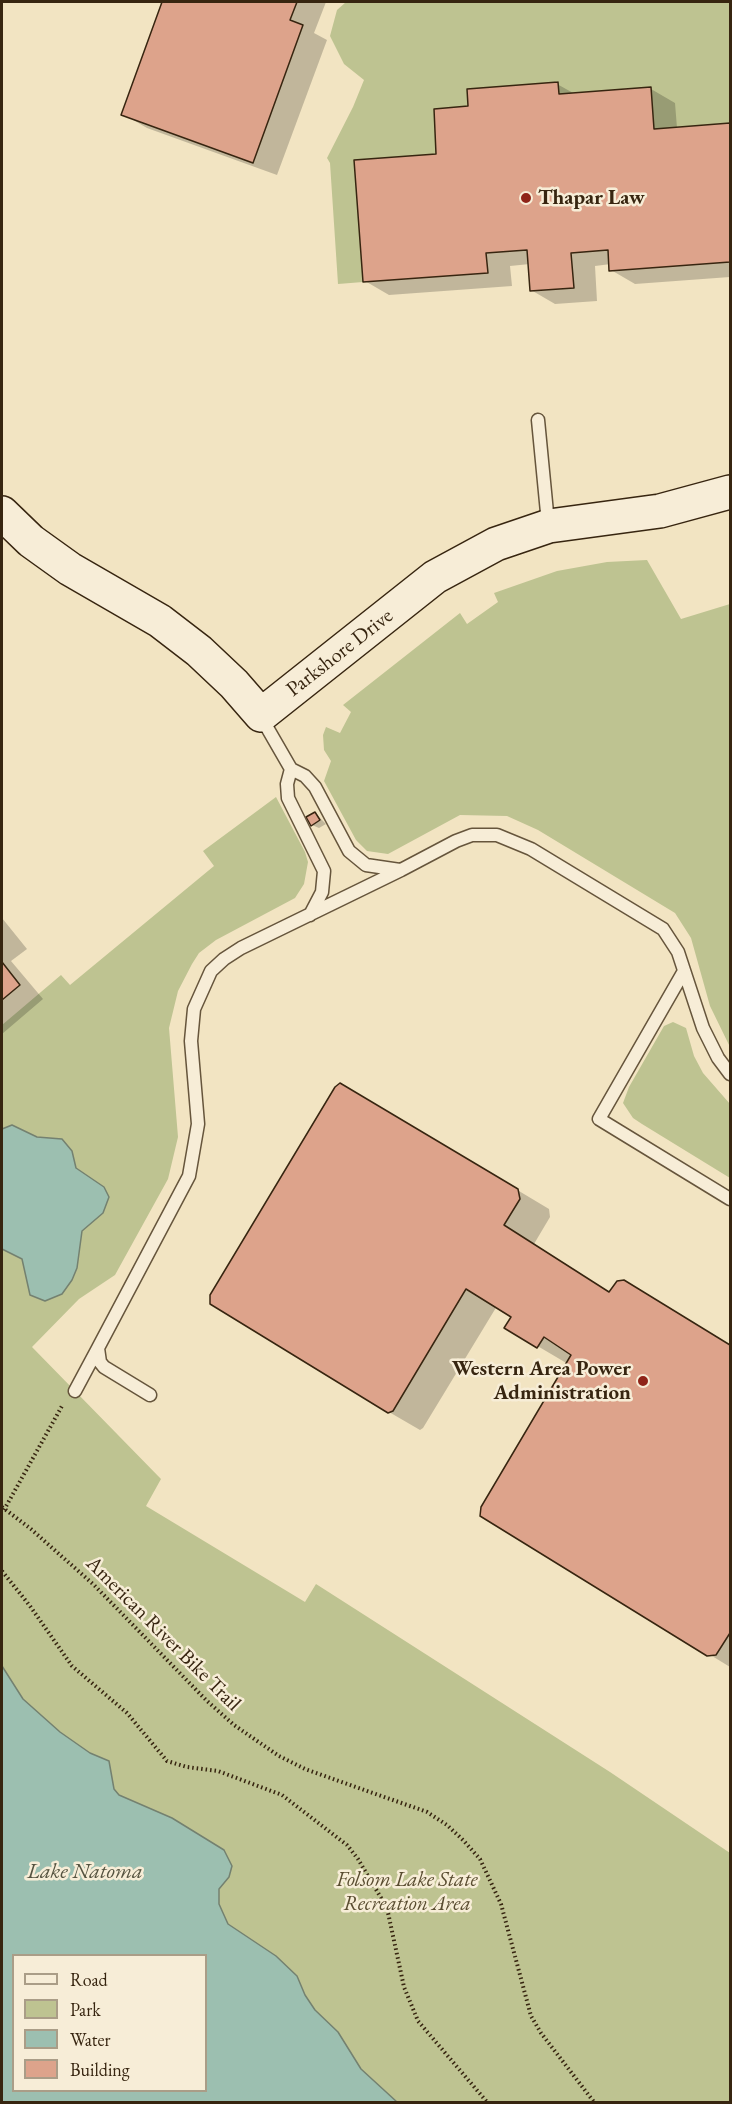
<!DOCTYPE html>
<style>
body{margin:0}
#map{position:relative;width:732px;height:2104px;overflow:hidden;background:#f2e4c2;font-family:"EB Garamond",serif}
canvas{display:block}
.frame{position:absolute;inset:0;border:3px solid #372510;pointer-events:none}
.legend{position:absolute;left:12px;top:1954px;width:195px;height:138px;box-sizing:border-box;background:#f7edd7;border:2px solid #aa9d87;margin:0;padding:8px 10px;list-style:none;font-size:18px;color:#372510}
.legend li{display:flex;align-items:center;gap:12px;height:30px}
.legend b{width:30px;border:2px solid #aa9d87}
</style>
<div id="map">
<canvas width="732" height="2104"></canvas>
<div class="frame"></div>
<ul class="legend">
<li><b style="height:8px;background:#f7edd7"></b>Road</li>
<li><b style="height:16px;background:#bec391"></b>Park</li>
<li><b style="height:16px;background:#9cbfb0"></b>Water</li>
<li><b style="height:16px;background:#dda38b"></b>Building</li>
</ul>
</div>
<script>
const c = document.querySelector('canvas').getContext('2d');
c.lineJoin = 'round';
function fillPath(path, color) {
  c.fillStyle = color;
  c.fill(path, 'evenodd');
}
function poly(rows) {
  const path = new Path2D();
  for (const r of rows) {
    path.moveTo(r[0], r[1]);
    for (let i = 2; i < r.length; i += 2) path.lineTo(r[i], r[i + 1]);
  }
  return path;
}
function stroke(path, color, width, dash) {
  c.strokeStyle = color;
  c.lineWidth = width;
  c.lineCap = dash ? 'butt' : 'round';
  c.setLineDash(dash || []);
  c.stroke(path);
}
function write(font, color, halo, rows, align = 'center') {
  c.font = font + ' "EB Garamond",serif';
  c.lineWidth = 5;
  c.setLineDash([]);
  c.textBaseline = 'middle';
  c.strokeStyle = halo;
  c.fillStyle = color;
  for (const [text, x, y, turn = 0] of rows) {
    c.save();
    c.translate(x, y);
    c.rotate((+turn || 0) * Math.PI / 180);
    c.textAlign = isNaN(turn) ? turn : align;
    if (halo) c.strokeText(text, 0, 0);
    c.fillText(text, 0, 0);
    c.restore();
  }
}
fillPath(poly([
 [346,2,730,2,730,123,654,129,651,88,559,94,467,89,468,106,434,109,436,154,355,160,363,282,338,284,330,163,327,158,353,107,364,80,344,64,330,36,337,10],
 [647,560,681,619,730,604,730,1047,710,1006,691,938,675,913,538,830,507,816,460,815,388,854,367,851,356,840,324,781,331,761,324,750,323,735,326,727,340,733,351,712,343,705,460,613,467,624,498,602,494,593,557,571,607,562],
 [276,797,305,852,308,862,304,884,295,898,216,940,199,953,192,964,178,991,169,1028,178,1137,168,1179,115,1275,79,1299,32,1347,161,1479,146,1506,305,1602,316,1584,610,1772,730,1853,730,2102,2,2102,2,1025,61,975,70,985,214,866,203,851],
 [14,1956,206,1956,206,2090,14,2090],
 [673,1022,686,1028,694,1056,703,1073,730,1104,730,1178,642,1124,633,1118,623,1103,629,1087,664,1026]
]), '#bec391');
const water = poly([
 [12,1125,37,1137,62,1139,72,1151,76,1168,104,1187,109,1197,103,1213,82,1231,77,1268,72,1280,62,1294,45,1301,30,1295,22,1259,2,1249,2,1129,12,1125],
 [2,1666,23,1699,60,1732,90,1753,109,1761,114,1789,119,1795,172,1818,224,1850,232,1866,229,1877,219,1889,219,1904,228,1924,276,1956,297,1976,305,1995,315,2010,338,2032,361,2069,397,2102,2,2102,2,1666],
 [14,1956,206,1956,206,2090,14,2090,14,1956]
]);
fillPath(water, '#9cbfb0');
stroke(water, '#748170', 1.5);
fillPath(poly([
 [164,2,326,2,314,33,327,40,277,175,147,128,123,114],
 [557,84,575,94,651,89,675,103,677,128,730,124,730,277,635,284,611,270,611,264,595,266,597,301,555,304,531,290,530,264,510,266,512,286,389,295,365,281,469,107],
 [315,813,326,824,319,828,312,825],
 [2,918,27,949,11,961,43,999,2,1034],
 [342,1085,549,1209,550,1217,534,1244,611,1293,654,1300,730,1346,730,1667,482,1515,568,1364,507,1328,514,1317,497,1306,423,1428,420,1430,389,1412]
]), '#0003');
const building = poly([
 [162,2,297,2,290,20,303,25,253,163,121,115,162,2],
 [558,82,559,94,651,87,654,129,730,123,730,262,609,271,608,250,571,253,574,288,530,291,527,250,486,253,488,273,363,282,354,160,436,154,434,109,468,106,467,89,558,82],
 [315,812,320,820,311,826,306,817,315,812],
 [2,962,20,985,2,1000,2,962],
 [340,1083,518,1189,520,1199,504,1225,609,1292,617,1281,624,1280,730,1345,730,1633,716,1655,707,1656,480,1516,481,1507,571,1355,544,1337,537,1348,504,1328,511,1317,466,1289,393,1411,388,1413,210,1304,210,1295,335,1087,340,1083]
]);
fillPath(building, '#dda38b');
stroke(building, '#372510', 1.5);
const lane = poly([
 [538,420,548,523],
 [261,717,291,769,305,776,315,787,349,851,366,865,400,870],
 [291,769,287,784,288,798,324,871,322,892,310,915],
 [684,971,599,1119,730,1199],
 [75,1391,98,1348],
 [150,1395,104,1367,100,1362,98,1348,189,1176,198,1124,191,1041,194,1009,211,971,224,959,241,948,401,870,456,841,472,835,497,835,531,849,663,929,678,952,703,1028,718,1058,730,1074]
]);
const secondary = poly([
 [2,513,31,541,70,569,160,621,199,651,234,684,261,715,435,577,496,544,549,526,660,511,730,492]
]);
stroke(lane, '#66553c', 15);
stroke(secondary, '#372510', 36);
stroke(poly([
 [2,1507,31,1529,94,1585,207,1701,234,1725,279,1756,305,1769,427,1812,447,1825,463,1840,480,1859,501,1904,531,2016,541,2033,594,2102],
 [4,1510,62,1406],
 [2,1571,30,1606,72,1666,127,1713,167,1761,187,1767,218,1771,282,1795,347,1845,358,1859,387,1908,404,1987,418,2021,487,2102]
]), '#372510', 4, [1.5, 3]);
stroke(lane, '#f7edd7', 12);
stroke(secondary, '#f7edd7', 33);
for (const [x, y, r, color] of [
 [526,198,6,"#8f2418"],
 [643,1381,6,"#8f2418"]
]) {
  const dot = new Path2D();
  dot.arc(x, y, r, 0, 2 * Math.PI);
  c.fillStyle = color;
  c.fill(dot);
  stroke(dot, '#f7edd7', 2);
}
write('bold 21px', '#372510', '#f7edd7', [
 ["Thapar Law",538,198],
 ["Western Area Power",631,1369,"right"],
 ["Administration",631,1393,"right"]
], 'left');
write('21px', '#372510', '#f7edd7', [
 ["Parkshore Drive",340,653,-38],
 ["American River Bike Trail",163,1634,45]
]);
write('italic 21px', '#594c30', '#f7edd7', [
 ["Folsom Lake State",407,1880],
 ["Recreation Area",407,1904]
]);
write('italic 22px', '#555340', '#f7edd7', [
 ["Lake Natoma",85,1872]
]);
</script>
